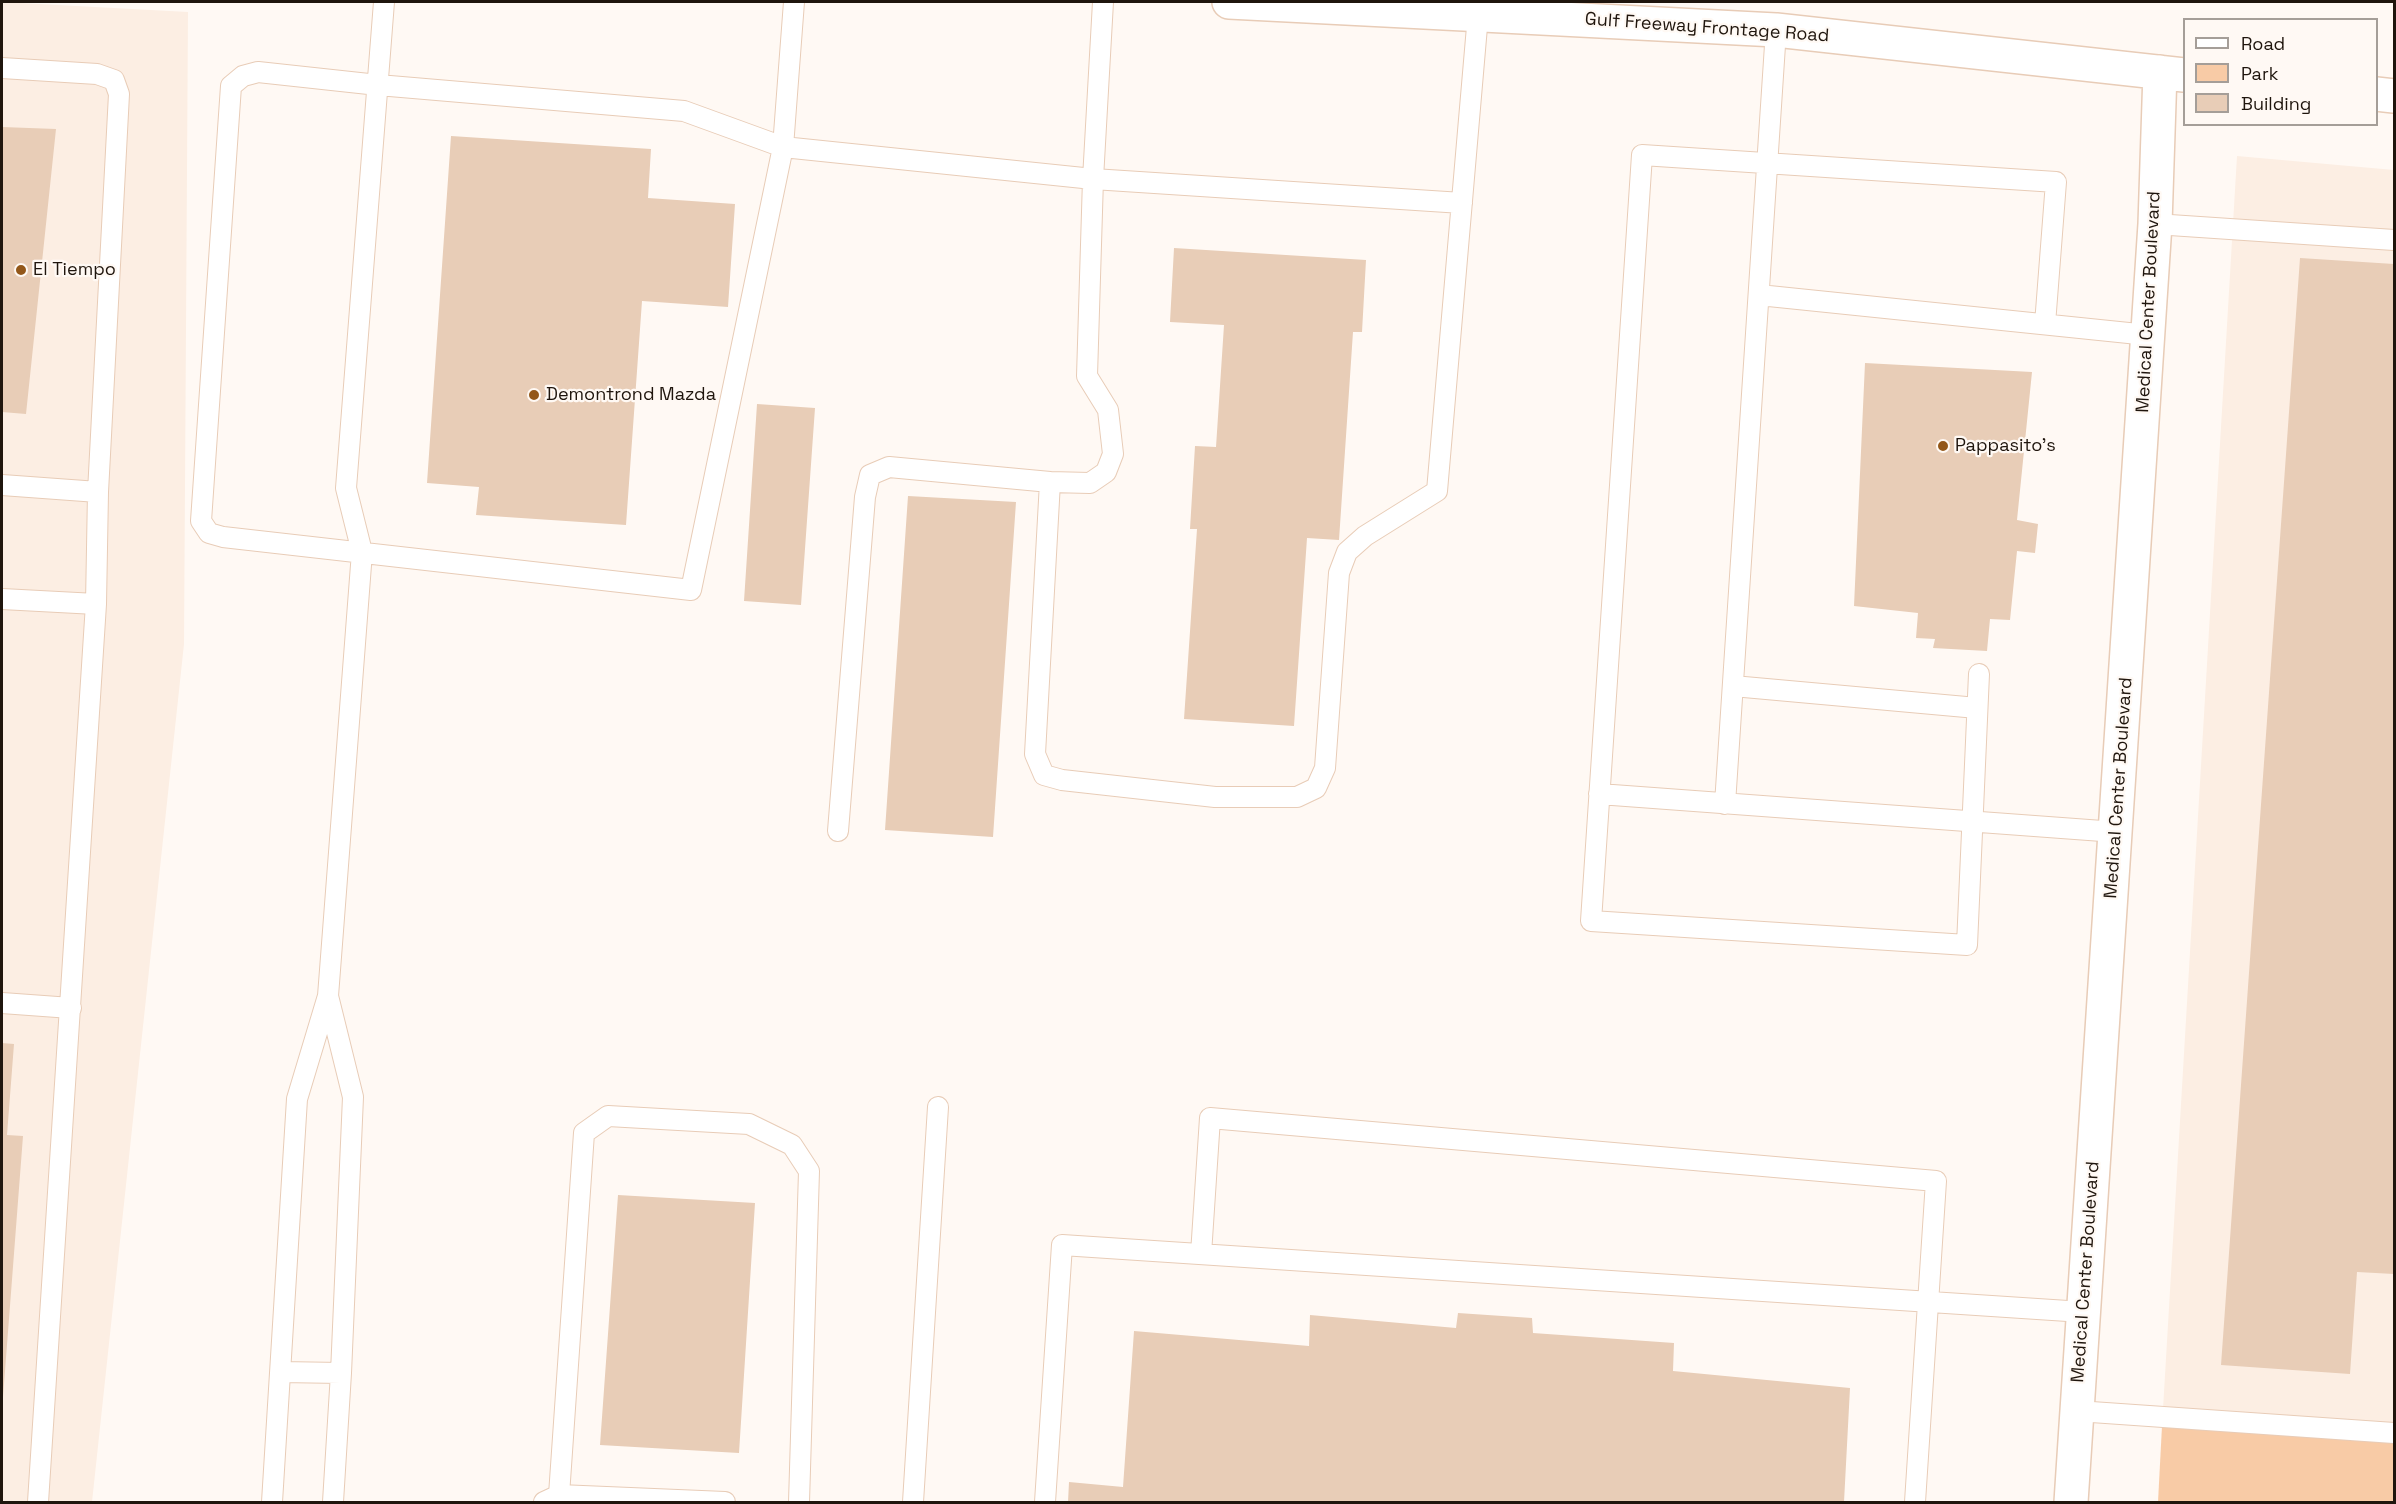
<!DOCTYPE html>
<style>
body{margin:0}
#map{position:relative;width:2396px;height:1504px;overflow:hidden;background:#fff9f4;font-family:"Space Grotesk",sans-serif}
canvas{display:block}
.frame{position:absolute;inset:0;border:3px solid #1f150d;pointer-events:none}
.legend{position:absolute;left:2183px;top:18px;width:195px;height:108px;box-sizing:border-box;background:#fff9f4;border:2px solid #a59e98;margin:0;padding:8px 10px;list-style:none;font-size:18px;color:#1f150d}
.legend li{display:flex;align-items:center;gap:12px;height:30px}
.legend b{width:30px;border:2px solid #a59e98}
</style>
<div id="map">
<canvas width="2396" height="1504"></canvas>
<div class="frame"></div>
<ul class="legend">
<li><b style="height:8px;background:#fff"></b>Road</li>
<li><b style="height:16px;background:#f8cba6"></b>Park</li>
<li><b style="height:16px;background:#e8cdb7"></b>Building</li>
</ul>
</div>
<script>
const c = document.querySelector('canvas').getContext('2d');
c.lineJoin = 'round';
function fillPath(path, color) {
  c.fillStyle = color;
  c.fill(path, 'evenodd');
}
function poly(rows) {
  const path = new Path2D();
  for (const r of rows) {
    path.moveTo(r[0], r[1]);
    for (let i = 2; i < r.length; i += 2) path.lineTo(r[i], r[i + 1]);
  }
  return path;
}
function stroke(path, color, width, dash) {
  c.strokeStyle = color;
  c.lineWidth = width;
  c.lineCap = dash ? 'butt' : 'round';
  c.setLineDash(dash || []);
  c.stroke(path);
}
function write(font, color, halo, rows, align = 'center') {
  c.font = font + ' "Space Grotesk",sans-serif';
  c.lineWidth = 4.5;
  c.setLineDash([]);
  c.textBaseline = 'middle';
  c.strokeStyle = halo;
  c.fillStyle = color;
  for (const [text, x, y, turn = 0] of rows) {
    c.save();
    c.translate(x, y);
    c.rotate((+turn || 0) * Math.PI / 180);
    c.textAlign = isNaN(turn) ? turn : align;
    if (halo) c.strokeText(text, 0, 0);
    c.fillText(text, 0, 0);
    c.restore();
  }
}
fillPath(poly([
 [2,2,188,12,184,644,92,1502,2,1502],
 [2237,156,2394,170,2394,1443,2162,1426]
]), '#fceee3');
fillPath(poly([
 [2162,1426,2394,1443,2394,1502,2158,1502]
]), '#f8cba6');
fillPath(poly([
 [2,127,56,129,26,414,2,412],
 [451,136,651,149,648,198,735,204,728,307,642,301,626,525,476,515,479,487,427,483],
 [1174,248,1366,260,1362,332,1353,332,1339,540,1307,538,1294,726,1184,719,1197,529,1190,529,1195,446,1216,447,1224,325,1170,322],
 [2300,258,2394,264,2394,1274,2357,1272,2350,1374,2221,1365],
 [1865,363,2032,372,2017,520,2038,524,2035,553,2017,551,2010,620,1990,619,1987,651,1933,648,1935,639,1916,638,1918,613,1854,606],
 [757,404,815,408,801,605,744,601],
 [908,496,1016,502,993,837,885,830],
 [2,1043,14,1044,7,1135,23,1136,3,1397,2,1397],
 [618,1195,755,1203,739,1453,600,1445],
 [1458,1313,1532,1318,1533,1333,1674,1343,1673,1371,1850,1388,1844,1502,1068,1502,1069,1482,1123,1487,1134,1331,1309,1346,1310,1315,1456,1328]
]), '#e8cdb7');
const lane = poly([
 [794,2,783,147,691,590,223,537,209,533,201,521,231,86,243,76,258,72,378,85,684,111,783,147,1093,179,1462,203],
 [1103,2,1093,179,1087,376,1108,410,1113,454,1106,472,1090,483,1050,482,1035,754,1044,775,1062,780,1215,797,1297,797,1316,788,1325,768,1339,573,1347,552,1365,536,1437,491,1478,15],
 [2,68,97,74,114,80,119,94,98,492,96,604],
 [2155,224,2394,240],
 [1759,295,2148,335],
 [2,485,98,492],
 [2,599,96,604,38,1502],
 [1979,674,1967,945,1591,921,1642,155,2056,182,2045,324],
 [1733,686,1977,708],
 [1599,794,2116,832],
 [1725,804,1776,30],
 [838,831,865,497,870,475,889,467,1050,482],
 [328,996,353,1097,341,1373,333,1502],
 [2,1003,71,1008],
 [1201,1254,1210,1118,1936,1181,1915,1502],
 [281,1372,341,1373],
 [2077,1411,2394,1433],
 [559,1495,584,1133,608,1116,749,1124,792,1145,809,1171,799,1502],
 [272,1502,297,1099,328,996,362,552,346,488,384,2],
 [544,1502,559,1495,725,1502],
 [913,1502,938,1107],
 [1045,1502,1062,1245,2083,1312]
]);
const secondary = poly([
 [1229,2,1776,30,2184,75],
 [2376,94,2394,96],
 [2071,1502,2155,224,2160,72]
]);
stroke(lane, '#e8ccb7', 22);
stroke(secondary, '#e8ccb7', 36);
stroke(lane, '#fff', 20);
stroke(secondary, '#fff', 33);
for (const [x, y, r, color] of [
 [21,270,6,"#935719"],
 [534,395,6,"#935719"],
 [1943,446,6,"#935719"]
]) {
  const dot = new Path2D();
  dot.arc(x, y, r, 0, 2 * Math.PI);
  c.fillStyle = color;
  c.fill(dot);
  stroke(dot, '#fff9f4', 2);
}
write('18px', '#1f150d', '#fff9f4', [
 ["Gulf Freeway Frontage Road",1707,28,4],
 ["Medical Center Boulevard",2149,302,-87],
 ["Medical Center Boulevard",2119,788,-86],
 ["Medical Center Boulevard",2086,1272,-86]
]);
write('18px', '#1f150d', '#fff9f4', [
 ["El Tiempo",33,270],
 ["Demontrond Mazda",546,395],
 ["Pappasito's",1955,446]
], 'left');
</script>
